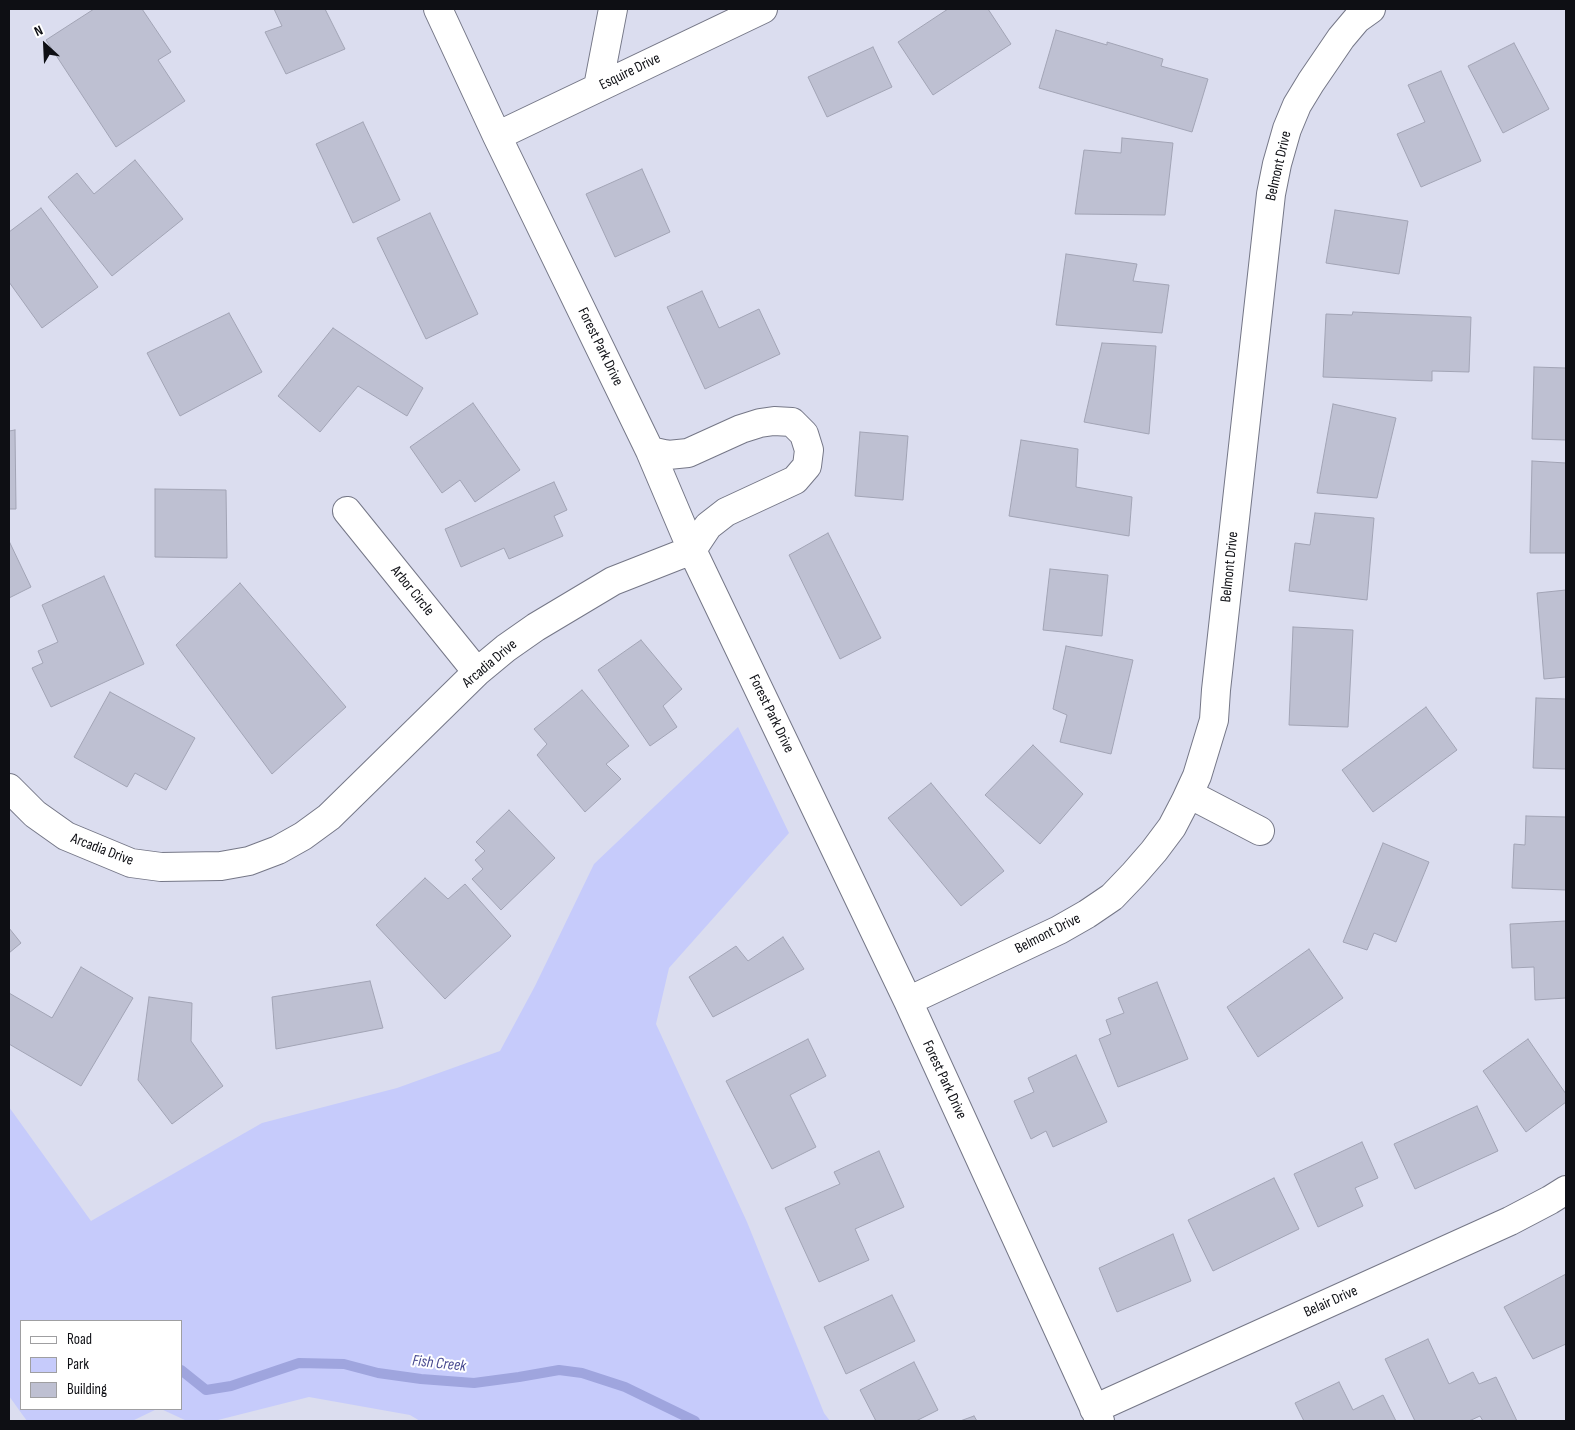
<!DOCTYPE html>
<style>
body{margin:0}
#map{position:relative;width:1575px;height:1430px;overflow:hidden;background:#dbddef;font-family:"Sofia Sans Condensed",sans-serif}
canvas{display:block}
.frame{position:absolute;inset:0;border:10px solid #0e0f14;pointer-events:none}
.legend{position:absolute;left:20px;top:1320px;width:162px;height:90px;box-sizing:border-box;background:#fff;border:1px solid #9f9fa1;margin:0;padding:6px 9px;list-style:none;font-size:15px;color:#0e0f14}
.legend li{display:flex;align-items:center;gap:10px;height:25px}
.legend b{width:25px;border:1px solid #9f9fa1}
.north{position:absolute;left:20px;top:20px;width:50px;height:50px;-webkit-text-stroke:4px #fff;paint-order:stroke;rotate:335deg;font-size:14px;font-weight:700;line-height:20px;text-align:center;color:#0e0f14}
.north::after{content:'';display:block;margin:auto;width:18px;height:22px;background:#0e0f14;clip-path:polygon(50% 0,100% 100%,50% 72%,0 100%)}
</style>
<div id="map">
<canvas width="1575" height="1430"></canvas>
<div class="frame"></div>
<ul class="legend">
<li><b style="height:6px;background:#fff"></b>Road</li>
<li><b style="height:14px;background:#c6cbfb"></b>Park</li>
<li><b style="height:14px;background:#bec0d2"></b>Building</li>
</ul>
<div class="north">N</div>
</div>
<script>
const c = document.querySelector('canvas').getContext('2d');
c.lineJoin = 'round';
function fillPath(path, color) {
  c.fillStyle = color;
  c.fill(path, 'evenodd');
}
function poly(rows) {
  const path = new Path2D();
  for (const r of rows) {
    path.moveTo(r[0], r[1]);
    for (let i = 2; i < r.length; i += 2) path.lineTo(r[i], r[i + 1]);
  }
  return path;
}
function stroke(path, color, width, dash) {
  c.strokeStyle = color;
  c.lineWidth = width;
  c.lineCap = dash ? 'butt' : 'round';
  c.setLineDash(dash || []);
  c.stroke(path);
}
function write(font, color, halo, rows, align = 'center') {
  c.font = font + ' "Sofia Sans Condensed",sans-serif';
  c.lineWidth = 4;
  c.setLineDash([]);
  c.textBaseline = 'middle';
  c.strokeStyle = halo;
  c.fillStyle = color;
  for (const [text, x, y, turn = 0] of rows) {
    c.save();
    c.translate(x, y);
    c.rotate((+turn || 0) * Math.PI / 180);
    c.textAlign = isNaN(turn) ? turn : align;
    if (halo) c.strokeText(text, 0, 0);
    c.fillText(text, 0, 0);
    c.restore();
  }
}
fillPath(poly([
 [738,727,789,833,669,968,656,1024,747,1222,824,1413,830,1421,420,1421,410,1415,309,1397,214,1421,187,1421,161,1409,181,1409,181,1321,21,1321,21,1409,157,1409,132,1421,27,1421,9,1396,9,1107,91,1221,262,1123,397,1088,500,1051,535,986,594,864]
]), '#c6cbfb');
stroke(poly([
 [181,1370,206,1390,231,1386,299,1363,344,1364,378,1373,421,1379,474,1383,519,1377,559,1370,582,1373,625,1387,695,1421]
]), '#9fa5de', 10);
const building = poly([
 [94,9,142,9,171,52,158,60,185,101,116,147,46,40,94,9],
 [274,9,325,9,345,49,286,74,265,32,282,26,274,9],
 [948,9,988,9,1011,44,933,95,898,42,948,9],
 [1056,30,1107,45,1107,42,1163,59,1161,66,1208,79,1192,132,1039,88,1056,30],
 [1514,43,1549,109,1503,133,1468,66,1514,43],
 [873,47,892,87,827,117,808,77,873,47],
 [1441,71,1481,161,1421,187,1397,134,1425,122,1408,85,1441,71],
 [363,122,400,200,353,223,316,144,363,122],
 [1122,138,1173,143,1165,215,1075,214,1084,150,1121,153,1122,138],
 [135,160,183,219,112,276,48,197,77,173,94,194,135,160],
 [642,169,670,232,615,257,586,194,642,169],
 [41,208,98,287,42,328,9,282,9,232,41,208],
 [1335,210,1408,221,1399,274,1326,263,1335,210],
 [430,213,478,314,426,339,377,238,430,213],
 [1066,254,1137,264,1133,281,1169,285,1162,333,1056,325,1066,254],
 [702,291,719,328,759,309,780,354,705,389,667,307,702,291],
 [1353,312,1471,317,1469,372,1432,371,1432,381,1323,377,1326,314,1352,315,1353,312],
 [229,313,262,372,180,416,147,353,229,313],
 [333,328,423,388,407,416,358,386,320,432,278,396,333,328],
 [1102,343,1156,346,1149,434,1084,422,1102,343],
 [1534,367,1566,368,1566,440,1532,439,1534,367],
 [473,403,520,470,475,502,460,480,442,493,410,447,473,403],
 [1333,404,1396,418,1377,498,1317,493,1333,404],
 [15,430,16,509,9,509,9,431,15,430],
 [860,432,908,436,903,500,855,496,860,432],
 [1021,440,1078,449,1076,487,1132,497,1129,536,1009,516,1021,440],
 [1532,461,1566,463,1566,553,1530,553,1532,461],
 [554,482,567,510,554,516,563,536,509,559,504,548,461,567,445,529,554,482],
 [155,489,226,490,227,558,155,557,155,489],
 [1315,513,1374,518,1367,600,1289,591,1295,543,1310,545,1315,513],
 [828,533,881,638,840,659,789,555,828,533],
 [9,541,31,587,9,598,9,541],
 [1050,569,1108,575,1102,636,1043,630,1050,569],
 [104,576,144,664,51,707,32,668,43,663,38,651,58,642,42,605,104,576],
 [240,583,346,707,272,774,176,645,240,583],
 [1566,590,1566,677,1544,679,1537,593,1566,590],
 [1293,627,1353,630,1348,727,1289,725,1293,627],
 [641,640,682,689,663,706,677,727,650,746,598,670,641,640],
 [1066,646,1133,660,1111,754,1060,742,1067,715,1053,709,1066,646],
 [582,690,629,746,606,764,621,779,585,812,537,755,547,744,534,729,582,690],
 [110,692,195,738,166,790,135,773,127,787,74,757,110,692],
 [1536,698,1566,699,1566,769,1533,768,1536,698],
 [1426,707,1457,750,1373,812,1342,770,1426,707],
 [1033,745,1083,794,1040,844,985,795,1033,745],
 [931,783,1004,871,961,906,888,818,931,783],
 [509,810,555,858,501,910,472,879,483,869,475,860,485,851,476,842,509,810],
 [1526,816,1566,817,1566,890,1512,888,1514,844,1525,845,1526,816],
 [1383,843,1429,862,1396,942,1374,933,1367,950,1343,942,1383,843],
 [425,878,448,899,465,884,511,936,445,999,376,925,425,878],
 [1566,921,1566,998,1535,1000,1534,967,1512,968,1510,924,1566,921],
 [9,928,21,943,9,953,9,928],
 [783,937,804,969,713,1017,689,977,736,946,748,961,783,937],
 [1309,949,1343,998,1258,1057,1227,1007,1309,949],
 [81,967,133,998,81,1086,9,1044,9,993,52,1018,81,967],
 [370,981,383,1028,276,1049,272,997,370,981],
 [1157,982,1188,1059,1118,1087,1099,1039,1111,1034,1106,1020,1124,1013,1118,998,1157,982],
 [149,997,192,1003,191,1041,223,1086,172,1124,138,1080,149,997],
 [808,1039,826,1076,790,1095,816,1147,772,1169,726,1081,808,1039],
 [1528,1039,1566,1094,1566,1102,1526,1132,1483,1071,1528,1039],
 [1076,1055,1107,1122,1053,1147,1046,1131,1031,1139,1014,1101,1034,1092,1028,1078,1076,1055],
 [1477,1106,1498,1151,1415,1189,1394,1144,1477,1106],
 [1362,1142,1378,1178,1355,1188,1363,1206,1318,1227,1294,1174,1362,1142],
 [879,1151,904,1207,855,1229,869,1260,819,1282,785,1208,840,1184,834,1172,879,1151],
 [1274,1178,1299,1229,1213,1271,1188,1220,1274,1178],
 [1173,1234,1191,1281,1117,1312,1099,1268,1173,1234],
 [1566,1274,1566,1344,1533,1359,1504,1307,1566,1274],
 [892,1295,915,1341,846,1374,824,1327,892,1295],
 [1428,1339,1449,1384,1473,1372,1479,1384,1496,1377,1517,1421,1483,1421,1480,1416,1469,1421,1415,1421,1385,1359,1428,1339],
 [914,1362,938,1410,916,1421,876,1421,860,1390,914,1362],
 [1339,1382,1353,1410,1383,1395,1396,1421,1304,1421,1295,1403,1339,1382],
 [974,1416,977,1421,960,1421,974,1416]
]);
fillPath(building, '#bec0d2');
stroke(building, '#a2a4b5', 1);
const minor = poly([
 [438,9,497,136,650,451,692,550,908,1001,1100,1421],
 [598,87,613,9],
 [497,136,763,9],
 [347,511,477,672],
 [9,788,35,814,66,836,131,863,161,867,221,866,249,861,278,850,303,836,329,817,477,672,506,648,536,627,613,581,692,550,708,526,726,512,795,480,807,466,809,450,804,434,792,422,774,421,760,423,741,429,688,453,668,455,650,451],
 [1189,794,1260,831],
 [908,1001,1059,930,1087,914,1112,897,1134,874,1154,851,1172,827,1185,802,1197,776,1214,720,1216,690,1271,194,1277,164,1287,129,1297,105,1311,82,1341,38,1357,19,1371,9],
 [1094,1409,1510,1221,1550,1200,1566,1190]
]);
stroke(minor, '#757787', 30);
stroke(minor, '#fff', 28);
write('15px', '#0e0f14', '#fff', [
 ["Esquire Drive",630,72,-26],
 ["Belmont Drive",1279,166,-77],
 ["Forest Park Drive",600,347,64],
 ["Belmont Drive",1230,567,-84],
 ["Arbor Circle",412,591,51],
 ["Arcadia Drive",490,664,-40],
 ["Forest Park Drive",771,714,64],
 ["Arcadia Drive",102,850,21],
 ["Belmont Drive",1048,934,-27],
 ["Forest Park Drive",944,1080,65],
 ["Belair Drive",1331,1302,-24]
]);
write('italic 16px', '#47498f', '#fff', [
 ["Fish Creek",439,1364,6]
]);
</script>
